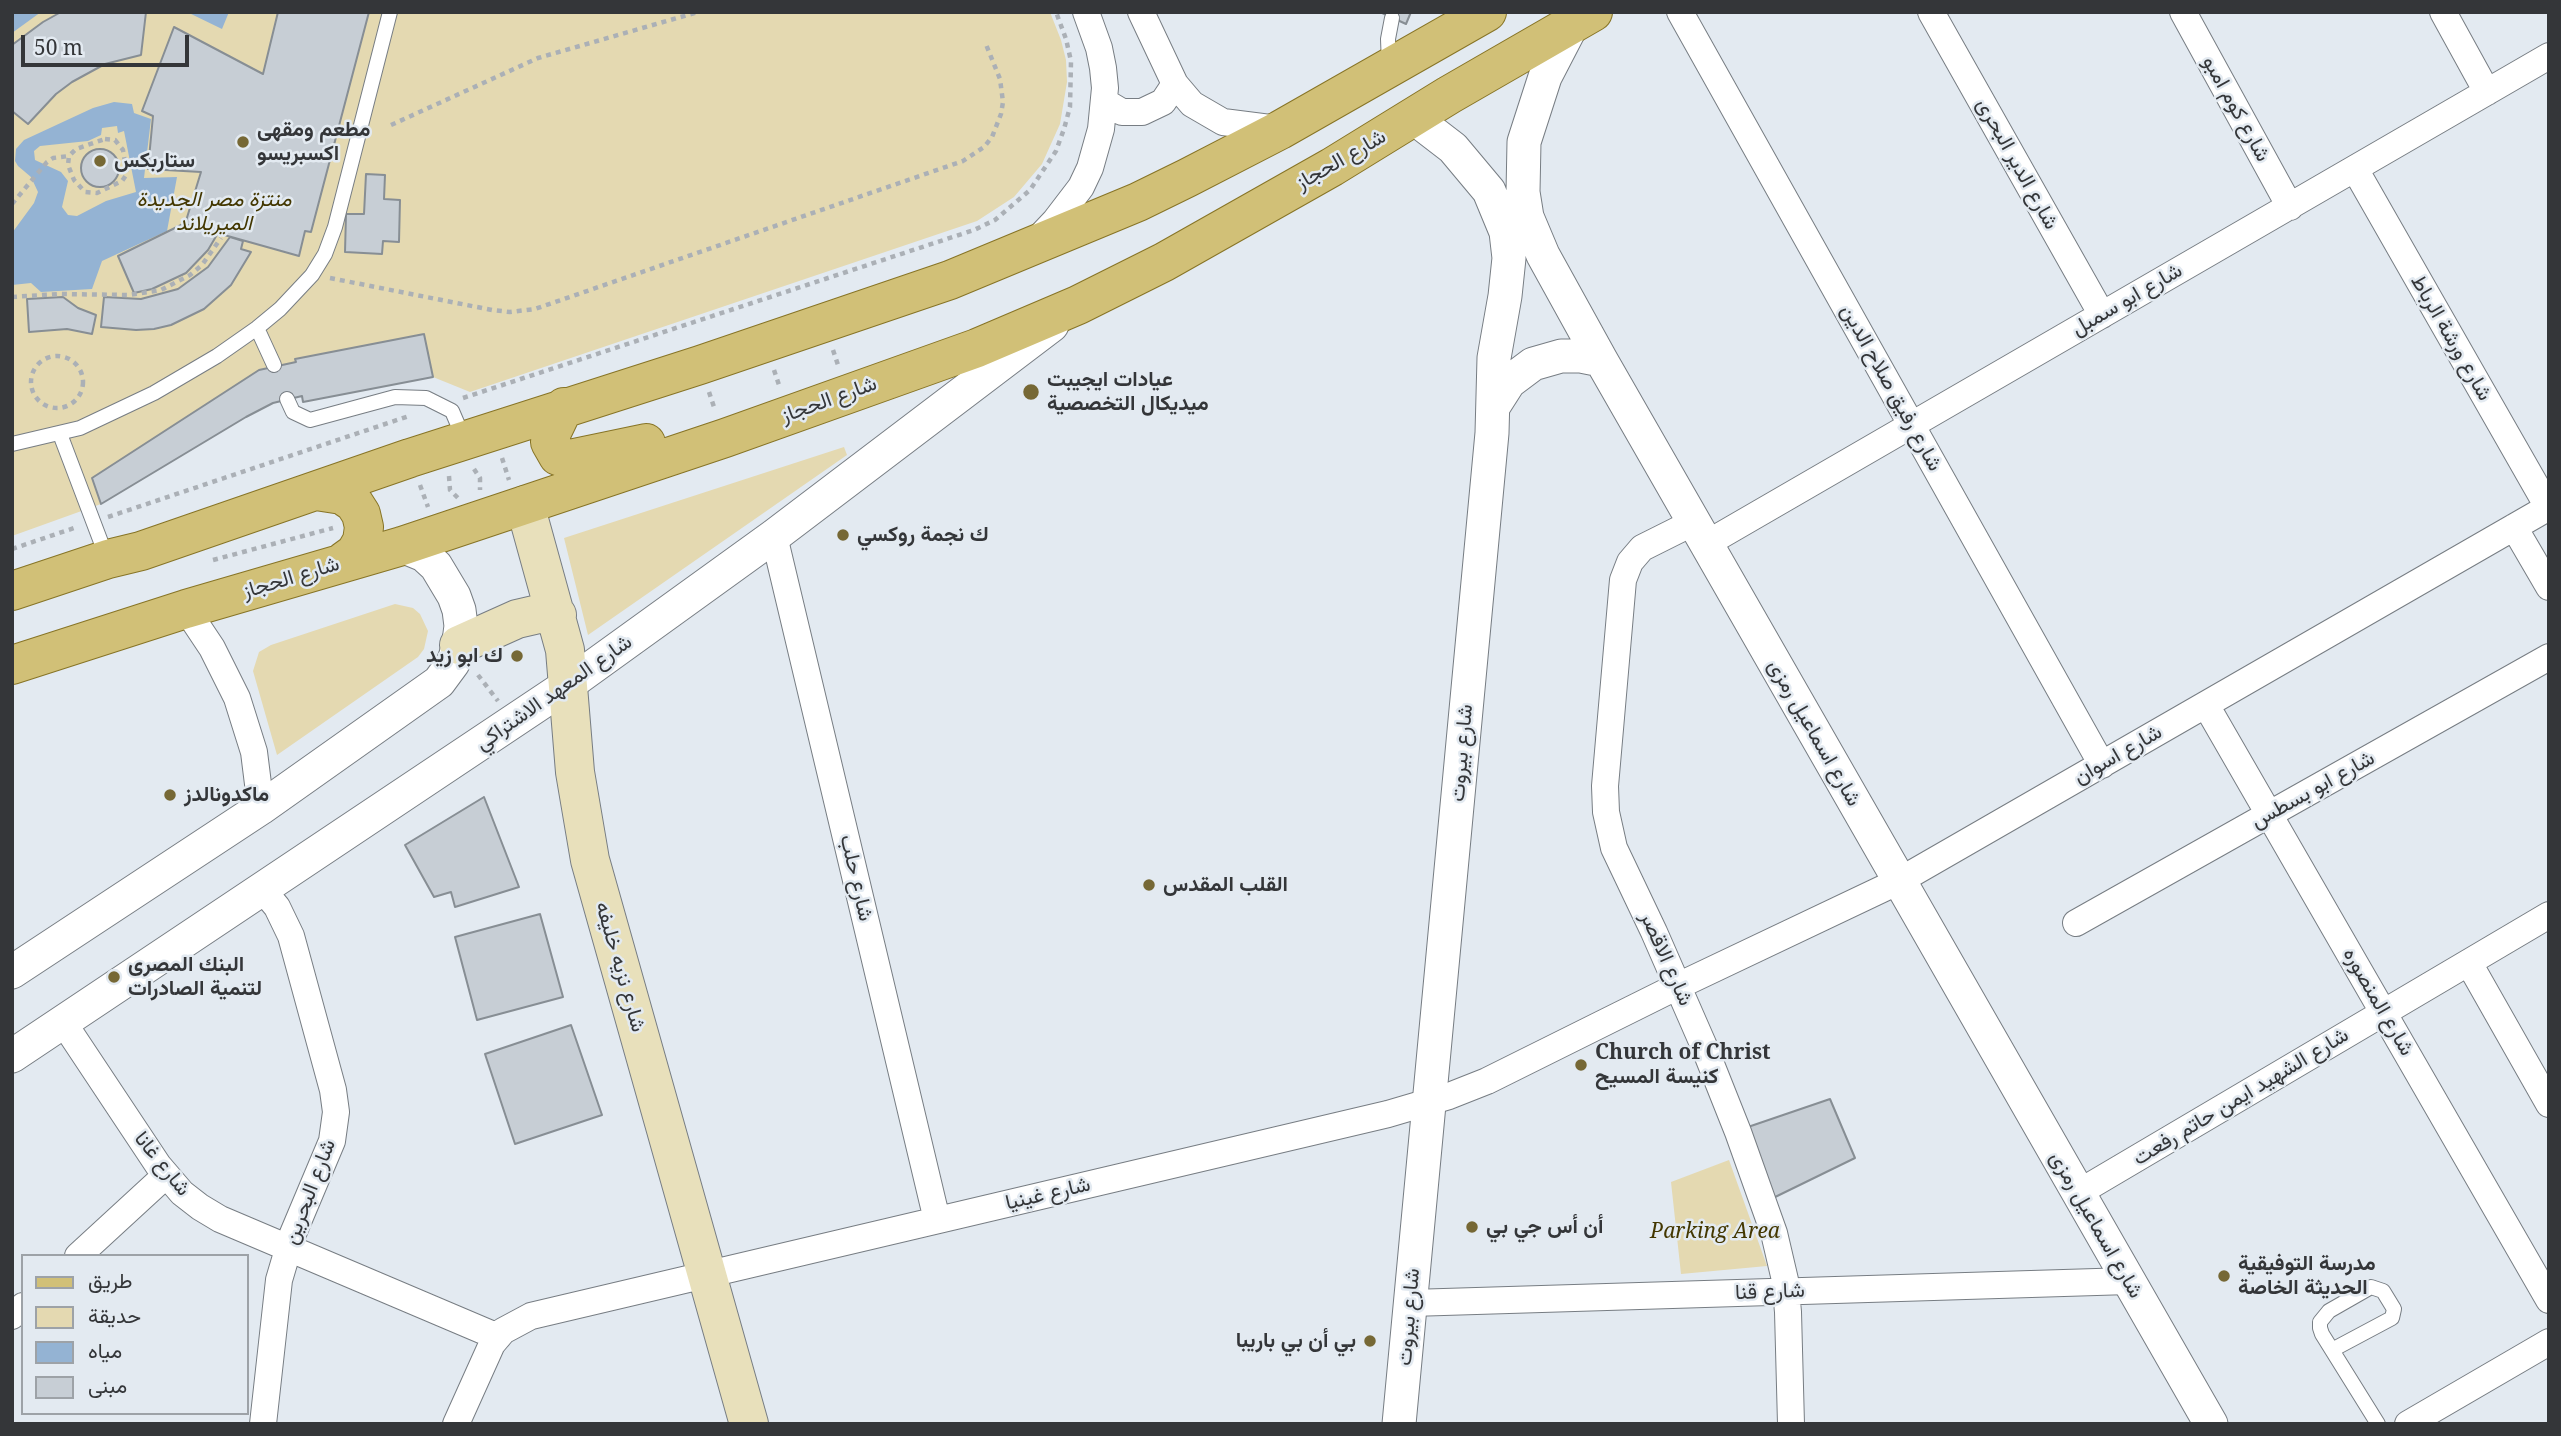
<!DOCTYPE html>
<meta charset="utf-8">
<style>
body{margin:0}
#map{position:relative;width:2561px;height:1436px;overflow:hidden;background:#e3eaf1;font-family:"Noto Serif",Vazirmatn,serif}
canvas{display:block}
.frame{position:absolute;inset:0;border:14px solid #343639;pointer-events:none}
.legend{position:absolute;left:21px;top:1254px;width:228px;height:161px;box-sizing:border-box;background:#e3eaf1;border:2px solid #9da2a7;margin:0;padding:9px 12px;list-style:none;font-size:21px;color:#343639}
.legend li{display:flex;align-items:center;gap:14px;height:35px}
.legend b{width:35px;border:2px solid #9da2a7}
.scale{position:absolute;left:21px;top:35px;width:168px;height:32px;box-sizing:border-box;border:4px solid #343639;border-top:0;padding-left:9px;font-size:21px;line-height:24px;white-space:nowrap;color:#343639;-webkit-text-stroke:5px #e3eaf1;paint-order:stroke}
</style>
<div id="map">
<canvas width="2561" height="1436"></canvas>
<div class="frame"></div>
<ul class="legend">
<li><b style="height:9px;background:#d1c077"></b>طريق</li>
<li><b style="height:19px;background:#e4d9b1"></b>حديقة</li>
<li><b style="height:19px;background:#94b3d3"></b>مياه</li>
<li><b style="height:19px;background:#c7ced5"></b>مبنى</li>
</ul>
<div class="scale">50 m</div>
</div>
<script>
const c = document.querySelector('canvas').getContext('2d');
c.lineJoin = 'round';
function fillPath(path, color) {
  c.fillStyle = color;
  c.fill(path, 'evenodd');
}
function poly(rows) {
  const path = new Path2D();
  for (const r of rows) {
    if (r.length === 3) {
      path.moveTo(r[0] + r[2], r[1]);
      path.arc(r[0], r[1], r[2], 0, 2 * Math.PI);
      continue;
    }
    path.moveTo(r[0], r[1]);
    for (let i = 2; i < r.length; i += 2) path.lineTo(r[i], r[i + 1]);
  }
  return path;
}
function stroke(path, color, width, dash) {
  c.strokeStyle = color;
  c.lineWidth = width;
  c.lineCap = dash ? 'butt' : 'round';
  c.setLineDash(dash || []);
  c.stroke(path);
}
function write(font, color, halo, rows, align = 'center') {
  c.font = font + ' "Noto Serif",Vazirmatn,serif';
  c.lineWidth = 5;
  c.setLineDash([]);
  c.textBaseline = 'middle';
  c.strokeStyle = halo;
  c.fillStyle = color;
  for (const [text, x, y, turn = 0] of rows) {
    c.save();
    c.translate(x, y);
    c.rotate((+turn || 0) * Math.PI / 180);
    c.textAlign = isNaN(turn) ? turn : align;
    if (halo) c.strokeText(text, 0, 0);
    c.fillText(text, 0, 0);
    c.restore();
  }
}
fillPath(poly([
 [12,12,1050,12,1061,40,1066,60,1067,82,1060,124,1042,164,1014,197,977,221,470,392,433,377,303,402,302,396,273,403,246,417,101,504,12,536],
 [844,447,847,455,588,635,564,538],
 [395,604,413,608,420,614,428,631,424,649,418,657,277,755,253,671,259,652,271,645],
 [1729,1160,1767,1266,1681,1274,1671,1182]
]), '#e4d9b1');
fillPath(poly([
 [12,12,41,12,12,33],
 [187,12,229,12,222,29],
 [114,102,132,104,134,113,151,119,144,178,177,177,167,231,102,261,92,289,41,292,31,283,12,285,12,233,34,203,38,192,31,177,18,166,15,161,16,149,24,140,93,108],
 [117,126,118,133,124,131,136,192,106,201,77,216,68,215,62,207,68,181,61,172,35,160,34,151,40,146,88,141,101,135,102,128]
]), '#94b3d3');
const building = poly([
 [61,12,146,12,141,55,105,64,72,82,56,94,28,124,12,111,12,45,43,22,61,12],
 [278,12,369,12,311,232,305,231,299,256,185,224,201,172,148,169,153,116,142,111,174,27,263,74,278,12],
 [1380,12,1411,12,1406,24,1380,12],
 [100,168,19],
 [366,174,385,175,384,199,400,200,399,242,383,241,382,254,345,252,346,214,364,214,366,174],
 [183,224,218,233,208,250,186,273,152,289,134,293,118,256,183,224],
 [230,237,243,241,241,249,251,252,231,285,204,309,171,325,154,329,136,330,101,327,104,297,141,299,178,289,208,267,230,237],
 [63,297,78,308,96,315,92,334,67,329,29,332,27,299,63,297],
 [424,334,433,377,303,402,302,396,273,403,246,417,101,504,92,478,259,370,296,362,295,359,424,334],
 [484,797,519,887,455,907,451,892,434,897,405,845,484,797],
 [540,914,563,997,477,1020,455,937,540,914],
 [571,1025,602,1115,515,1144,485,1054,571,1025],
 [1830,1099,1855,1158,1769,1200,1745,1128,1830,1099]
]);
fillPath(building, '#c7ced5');
stroke(building, '#878e94', 2);
const service = poly([
 [1389,65,1388,39,1392,18],
 [257,328,274,365],
 [287,399,293,412,310,420,395,397,426,398,452,411,464,439],
 [60,434,107,558],
 [12,444,80,428,154,393,217,356,257,328,280,309,312,275,325,254,335,227,390,12],
 [2332,1350,2392,1318,2394,1309,2383,1291,2371,1287,2329,1311,2320,1322,2320,1328,2322,1334,2378,1424]
]);
const minor = poly([
 [1141,12,1175,84,1192,104,1223,122,1278,129],
 [1680,12,2102,765],
 [1931,12,2102,315],
 [2183,12,2290,207],
 [2443,12,2487,92],
 [1105,102,1122,112,1142,112,1163,102,1175,84],
 [2355,169,2548,507],
 [1037,240,1055,221,1081,187,1090,168,1101,129,1105,88,1103,68,1099,48,1086,12],
 [1694,522,1642,548,1630,562,1623,580,1605,786,1606,812,1614,848,1654,932,1703,1044,1738,1132,1774,1233,1785,1280,1788,1312,1791,1424],
 [2514,527,2549,587],
 [774,536,937,1220],
 [1706,544,2549,56],
 [186,609,212,648,237,698,254,752,261,808],
 [2206,705,2549,1300],
 [262,889,277,907,291,936,333,1090,336,1112,332,1141,292,1236,279,1280,263,1424],
 [2076,923,2549,657],
 [2469,963,2549,1104],
 [63,1022,158,1165,182,1193,200,1207,220,1219,498,1337],
 [2078,1193,2549,915],
 [78,1256,165,1176],
 [1411,1303,2129,1281],
 [12,1316,23,1306],
 [456,1424,492,1344,503,1331,531,1316,1388,1114,1449,1096,1487,1081,1678,986,1899,881,2549,507],
 [2408,1424,2549,1342]
]);
const tertiary = poly([
 [1573,23,1545,77,1524,142,1523,192,1527,217,1543,255,1601,360,2211,1424],
 [1493,407,1509,382,1533,364,1561,356,1581,356,1601,360],
 [12,972,261,808,439,682,453,663,458,649,461,626,459,610,454,596,436,566,424,555,402,546],
 [12,1056,569,684,774,536,1052,325],
 [1399,1424,1492,433,1494,358,1505,296,1509,258,1506,232,1489,191,1453,148,1414,118]
]);
const secondary = poly([
 [525,505,565,650,575,772,590,860,749,1424],
 [459,645,517,619,543,613,557,615]
]);
const primary = poly([
 [564,407,551,434,550,442,558,456,566,459,574,458,646,443],
 [316,491,342,495,354,503,361,514,364,527,362,541,355,553,344,561],
 [12,591,108,559,141,551,410,458,700,365,950,280,1138,202,1187,178,1280,130,1487,12],
 [12,665,186,609,402,546,725,438,977,348,1078,305,1164,262,1332,167,1449,95,1593,12]
]);
stroke(service, '#777d83', 16);
stroke(minor, '#777d83', 28);
stroke(tertiary, '#777d83', 35);
stroke(secondary, '#777d83', 40);
stroke(primary, '#877426', 40);
stroke(poly([
 [391,125,538,58,698,12],
 [105,139,115,140,123,150,127,174,122,181,97,193,85,192,74,180,68,165,69,156,76,149,105,139],
 [12,204,47,162,53,158,69,156],
 [330,278,492,310,510,312,535,309,963,161,984,147,992,137,1001,114,1003,102,1000,79,985,42],
 [12,297,59,294,129,295,161,290,190,275,202,265,221,238],
 [833,350,839,368],
 [57,382,26],
 [774,370,780,388],
 [709,392,715,410],
 [463,398,974,230,995,220,1030,190,1056,151,1064,129,1070,107,1071,61,1066,39,1056,12],
 [502,458,509,480],
 [474,469,480,478,480,490],
 [449,476,450,490,458,498],
 [420,485,428,507],
 [108,517,409,416],
 [12,549,77,527],
 [213,560,333,528],
 [478,675,498,701]
]), '#abb0b6', 4.5, [5, 5]);
stroke(service, '#fff', 14);
stroke(minor, '#fff', 26);
stroke(tertiary, '#fff', 33);
stroke(secondary, '#e8e0bb', 38);
stroke(primary, '#d1c077', 38);
for (const [x, y, r, color] of [
 [243,142,7,"#766835"],
 [100,161,7,"#766835"],
 [1031,392,9,"#766835"],
 [843,535,7,"#766835"],
 [517,656,7,"#766835"],
 [170,795,7,"#766835"],
 [1149,885,7,"#766835"],
 [114,977,7,"#766835"],
 [1581,1065,7,"#766835"],
 [1472,1227,7,"#766835"],
 [2224,1276,7,"#766835"],
 [1370,1341,7,"#766835"]
]) {
  const dot = new Path2D();
  dot.arc(x, y, r, 0, 2 * Math.PI);
  c.fillStyle = color;
  c.fill(dot);
  stroke(dot, '#e3eaf1', 2.5);
}
write('21px', '#343639', '#e3eaf1', [
 ["شارع كوم امبو",2236,109,61],
 ["شارع الحجاز",1341,160,-30],
 ["شارع الدير البحرى",2017,164,61],
 ["شارع ابو سمبل",2127,300,-30],
 ["شارع ورشة الرباط",2451,338,60],
 ["شارع رفيق صلاح الدين",1891,388,61],
 ["شارع الحجاز",829,400,-20],
 ["شارع الحجاز",291,578,-17],
 ["شارع المعهد الاشتراكي",554,693,-35],
 ["شارع اسماعيل رمزى",1814,733,60],
 ["شارع بيروت",1462,753,-85],
 ["شارع اسوان",2118,755,-30],
 ["شارع ابو بسطس",2313,790,-29],
 ["شارع حلب",856,878,77],
 ["شارع الاقصر",1666,959,66],
 ["شارع نزيه خليفه",620,967,74],
 ["شارع المنصوره",2378,1002,60],
 ["شارع الشهيد ايمن حاتم رفعت",2241,1097,-31],
 ["شارع غانا",162,1164,51],
 ["شارع البحرين",310,1192,-69],
 ["شارع غينيا",1048,1194,-13],
 ["شارع اسماعيل رمزى",2096,1225,60],
 ["شارع قنا",1770,1292,-2],
 ["شارع بيروت",1409,1317,-85]
]);
write('bold 21px', '#343639', '#e3eaf1', [
 ["مطعم ومقهى",257,130],
 ["اكسبريسو",257,154],
 ["ستاربكس",114,161],
 ["عيادات ايجيبت",1047,380],
 ["ميديكال التخصصية",1047,404],
 ["ك نجمة روكسي",857,535],
 ["ك ابو زيد",503,656,"right"],
 ["ماكدونالدز",184,795],
 ["القلب المقدس",1163,885],
 ["البنك المصرى",128,965],
 ["لتنمية الصادرات",128,989],
 ["Church of Christ",1595,1053],
 ["كنيسة المسيح",1595,1077],
 ["أن أس جي بي",1486,1227],
 ["مدرسة التوفيقية",2238,1264],
 ["الحديثة الخاصة",2238,1288],
 ["بي أن بي باريبا",1356,1341,"right"]
], 'left');
write('italic 21px', '#433700', '#e3eaf1', [
 ["منتزة مصر الجديدة",214,200],
 ["الميريلاند",214,224],
 ["Parking Area",1715,1232]
]);
</script>
